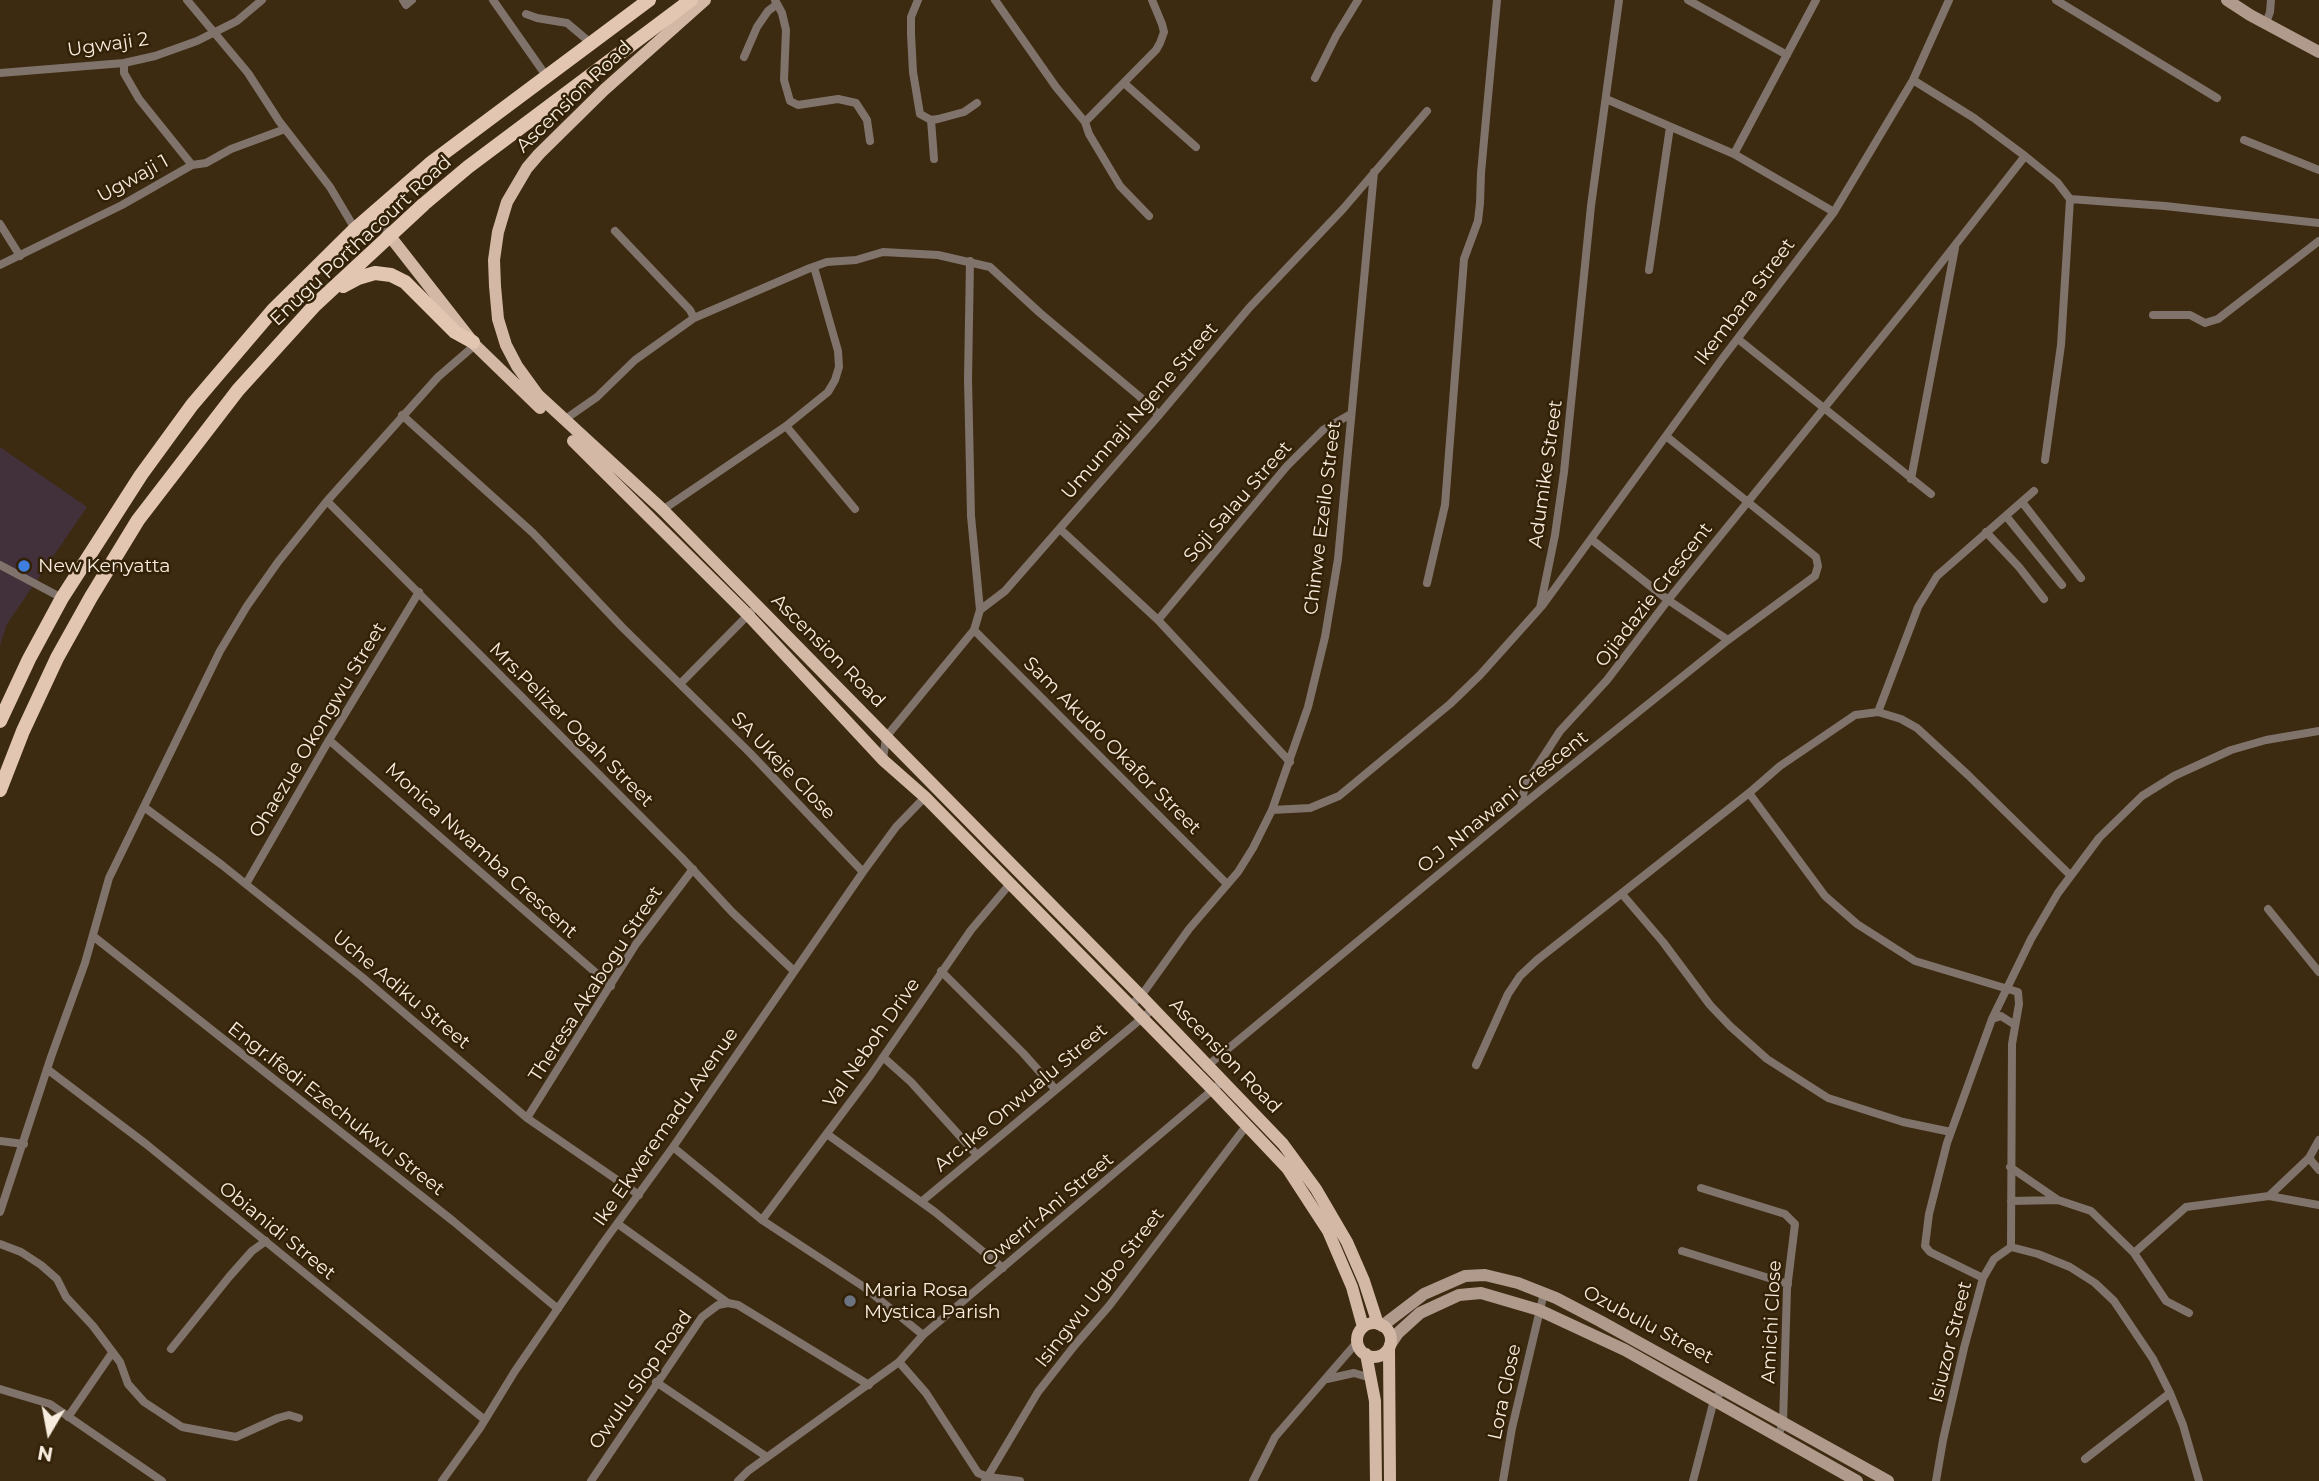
<!DOCTYPE html>
<style>
body{margin:0}
#map{position:relative;width:2319px;height:1481px;overflow:hidden;background:#3c2b11;font-family:Montserrat,sans-serif}
canvas{display:block}
.north{position:absolute;left:14px;top:1397px;width:70px;height:70px;-webkit-text-stroke:5px #322107;paint-order:stroke;rotate:190deg;font-size:19px;font-weight:700;line-height:28px;text-align:center;color:#f7ecdd}
.north::after{content:'';display:block;margin:auto;width:24px;height:32px;background:#f7ecdd;clip-path:polygon(50% 0,100% 100%,50% 72%,0 100%)}
</style>
<div id="map">
<canvas width="2319" height="1481"></canvas>
<div class="north">N</div>
</div>
<script>
const c = document.querySelector('canvas').getContext('2d');
c.lineJoin = 'round';
function fillPath(path, color) {
  c.fillStyle = color;
  c.fill(path, 'evenodd');
}
function poly(rows) {
  const path = new Path2D();
  for (const r of rows) {
    if (r.length === 3) {
      path.moveTo(r[0] + r[2], r[1]);
      path.arc(r[0], r[1], r[2], 0, 2 * Math.PI);
      continue;
    }
    path.moveTo(r[0], r[1]);
    for (let i = 2; i < r.length; i += 2) path.lineTo(r[i], r[i + 1]);
  }
  return path;
}
function stroke(path, color, width, dash) {
  c.strokeStyle = color;
  c.lineWidth = width;
  c.lineCap = dash ? 'butt' : 'round';
  c.setLineDash(dash || []);
  c.stroke(path);
}
function write(font, color, halo, rows, align = 'center') {
  c.font = font + ' Montserrat,sans-serif';
  c.lineWidth = 5;
  c.setLineDash([]);
  c.textBaseline = 'middle';
  c.strokeStyle = halo;
  c.fillStyle = color;
  for (const [text, x, y, turn = 0] of rows) {
    c.save();
    c.translate(x, y);
    c.rotate((+turn || 0) * Math.PI / 180);
    c.textAlign = isNaN(turn) ? turn : align;
    if (halo) c.strokeText(text, 0, 0);
    c.fillText(text, 0, 0);
    c.restore();
  }
}
fillPath(poly([
 [0,447,87,507,7,624,0,646]
]), '#42303a');
stroke(poly([
 [187,0,248,73,279,121,330,187,355,229],
 [403,0,406,5,412,0],
 [493,0,547,77],
 [775,0,782,13,786,30,784,80,790,101,798,105,838,99,856,103,867,120,870,141],
 [918,0,911,17,911,34,913,72,920,114,931,120,938,119,964,112,977,103],
 [995,0,1056,87,1085,122,1089,134,1120,186,1149,216],
 [1688,0,1787,55],
 [2056,0,2217,98],
 [526,14,537,18,567,23,592,44],
 [2266,23,2270,12,2271,0],
 [744,57,757,27,768,11,776,5],
 [124,63,124,73,139,99,192,165],
 [0,73,124,63,155,56,197,41,237,21,262,0],
 [1315,78,1336,36,1358,0],
 [1913,80,1974,118,2025,156,2057,182,2070,199],
 [1124,83,1196,147],
 [1606,99,1734,154,1834,212],
 [931,120,934,159],
 [1085,122,1156,50,1160,43,1164,32,1162,24,1152,0],
 [2244,140,2319,170],
 [1734,154,1816,0],
 [2070,199,2165,206,2319,223],
 [0,224,20,256],
 [615,231,690,310,694,318],
 [970,261,968,379,971,516,980,610],
 [0,265,122,205,192,165,206,163,231,149,285,129],
 [1649,270,1670,127],
 [2153,315,2190,315,2205,323,2218,319,2319,241],
 [1738,339,1931,494],
 [402,415,533,533,622,627,750,753,863,872],
 [564,420,597,397,635,360,694,318,810,268,827,262,856,260,883,252,938,255,990,267,1040,313,1139,396,1159,415],
 [786,426,855,509],
 [2045,460,2061,345,2070,199],
 [1911,479,1955,248],
 [327,501,682,858,732,912,794,971],
 [2022,502,2081,578],
 [661,511,786,426,828,392,835,380,839,367,838,351,814,267],
 [2006,516,2062,585],
 [1060,529,1158,620,1290,762],
 [1986,532,2019,567,2044,599],
 [1591,539,1668,600,1728,640],
 [0,565,62,598],
 [1427,583,1445,505,1464,259,1478,221,1480,203,1481,173,1497,0],
 [1542,606,1722,359,1834,212,1913,80,1949,0],
 [1158,620,1287,466,1323,430,1351,414],
 [974,630,1227,884],
 [680,684,751,612],
 [1878,712,1918,607,1937,576,2034,491],
 [329,740,611,986],
 [883,760,886,737,974,630,980,610,1005,591,1159,415,1249,308,1343,209,1427,111],
 [1749,793,1825,896,1857,924,1915,961,2018,992,2019,1004,2012,1044,2011,1247],
 [1521,806,1525,785,1560,731,1607,680,1668,600,1912,300,2025,156],
 [144,807,222,865,362,977,527,1118,639,1195],
 [1272,810,1310,808,1339,796,1450,704,1480,675,1540,608,1555,535,1564,472,1591,206,1619,0],
 [246,884,329,740,419,592],
 [1622,894,1663,942,1710,1005,1730,1026,1767,1059,1828,1098,1903,1122,1951,1132],
 [2268,909,2319,972],
 [93,936,453,1221,558,1309],
 [941,971,1023,1053,1055,1089],
 [1130,1006,1141,996,1189,929,1238,872,1253,848,1272,810,1308,707,1325,637,1338,559,1374,172],
 [1992,1019,2001,1016,2015,1025],
 [883,1057,911,1082,977,1155],
 [1476,1065,1508,994,1520,976,1537,960,1749,793,1780,766,1855,715,1878,712,1901,719,1917,728,1968,775,2070,875],
 [1206,1067,1521,806,1728,640,1815,576,1818,566,1816,557,1666,436],
 [47,1069,146,1144,485,1420],
 [527,1118,636,944,693,869],
 [827,1134,935,1212,1003,1268],
 [0,1141,24,1144],
 [673,1147,762,1220,864,1287,923,1335],
 [2309,1158,2319,1170],
 [2010,1167,2058,1200],
 [1701,1188,1785,1214,1795,1224,1787,1289,1783,1423,1778,1436],
 [2269,1196,2309,1158,2319,1140],
 [2011,1201,2058,1200,2091,1211,2134,1253,2166,1301,2189,1313],
 [921,1202,1153,1009],
 [0,1212,51,1057,85,963,109,878,220,651,247,606,278,562,327,501,438,377,475,345],
 [762,1220,870,1076,971,930,1009,885],
 [618,1224,728,1303],
 [0,1244,21,1252,41,1265,57,1279,66,1297,93,1326,120,1362,128,1384,144,1402,182,1427,236,1437,278,1418,289,1415,299,1418],
 [1682,1251,1788,1284],
 [2134,1253,2186,1207,2269,1196,2319,1205],
 [1983,1278,1930,1252,1925,1246,1929,1214,1947,1143,1992,1019,2031,939,2058,893,2099,838,2142,796,2174,776,2231,750,2266,740,2319,731],
 [171,1349,229,1277,252,1251,266,1241],
 [899,1362,926,1393,978,1473,988,1477,1020,1481],
 [1327,1379,1354,1373,1371,1378],
 [656,1382,767,1457],
 [0,1389,50,1404,162,1481],
 [68,1417,112,1353],
 [2085,1459,2170,1393],
 [442,1481,480,1428,515,1371,603,1243,673,1147,863,872,896,827,925,797],
 [591,1481,702,1317,718,1305,728,1303,738,1305,869,1385],
 [738,1481,748,1471,899,1362,923,1335,1223,1081],
 [985,1481,1038,1392,1075,1345,1109,1306,1247,1125],
 [1253,1481,1275,1437,1358,1341],
 [1503,1481,1512,1428,1544,1293],
 [1693,1481,1714,1400,1724,1389],
 [1936,1481,1943,1440,1964,1348,1983,1278,1994,1259,2011,1247,2038,1254,2070,1267,2095,1283,2114,1301,2153,1359,2170,1393,2183,1425,2199,1481]
]), '#80736b', 8);
stroke(poly([
 [373,213,389,235]
]), '#80736b', 10);
stroke(poly([
 [2227,0,2250,15,2319,52],
 [1382,1326,1424,1294,1465,1276,1485,1275,1518,1283,1556,1298,1600,1321,1888,1481],
 [1390,1345,1398,1333,1420,1313,1459,1295,1481,1293,1539,1310,1625,1350,1857,1481]
]), '#af9a8c', 12);
stroke(poly([
 [705,0,604,90,539,154,527,168,507,202,498,232,494,260,495,286,498,319,506,345,517,366,538,395,662,509,1141,996,1283,1144,1316,1189,1347,1242,1364,1281,1378,1324],
 [389,235,475,345,540,408],
 [573,441,748,615,883,760,925,797,1213,1090,1287,1168,1328,1231,1352,1287,1363,1327],
 [1374,1340,17],
 [1389,1348,1390,1481],
 [1366,1354,1375,1401,1376,1481]
]), '#d3b8a5', 12);
stroke(poly([
 [343,286,358,278,375,273,391,275,405,282,455,332,473,342],
 [0,721,29,659,62,598,141,475,192,405,273,310,355,229,432,162,649,0],
 [0,790,23,731,57,658,91,597,138,520,238,390,315,305,424,204,468,167,691,0]
]), '#e3c6b1', 14);
for (const [x, y, r, color] of [
 [24,566,7,"#3f7fe0"],
 [850,1301,7,"#6b7280"]
]) {
  const dot = new Path2D();
  dot.arc(x, y, r, 0, 2 * Math.PI);
  c.fillStyle = color;
  c.fill(dot);
  stroke(dot, '#322107', 2.5);
}
write('19px', '#f7ecdd', '#322107', [
 ["Ugwaji 2",108,45,-8],
 ["Ascension Road",574,97,-44],
 ["Ugwaji 1",133,179,-29],
 ["Enugu Porthacourt Road",361,241,-43],
 ["Ikembara Street",1745,302,-53],
 ["Umunnaji Ngene Street",1140,411,-49],
 ["Adumike Street",1546,474,-82],
 ["Soji Salau Street",1238,502,-49],
 ["Chinwe Ezeilo Street",1323,518,-83],
 ["Ojiadazie Crescent",1654,595,-52],
 ["Ascension Road",828,651,45],
 ["Mrs.Pelizer Ogah Street",571,725,45],
 ["Ohaezue Okongwu Street",318,730,-59],
 ["Sam Akudo Okafor Street",1112,746,45],
 ["SA Ukeje Close",783,766,46],
 ["O.J .Nnawani Crescent",1503,802,-39],
 ["Monica Nwamba Crescent",481,851,42],
 ["Theresa Akabogu Street",596,984,-57],
 ["Uche Adiku Street",401,990,40],
 ["Val Neboh Drive",872,1043,-55],
 ["Ascension Road",1225,1056,46],
 ["Arc.Ike Onwualu Street",1021,1098,-40],
 ["Engr.Ifedi Ezechukwu Street",336,1109,38],
 ["Ike Ekweremadu Avenue",666,1127,-55],
 ["Owerri-Ani Street",1048,1210,-40],
 ["Obianidi Street",277,1231,39],
 ["Isingwu Ugbo Street",1100,1288,-52],
 ["Amichi Close",1772,1322,-87],
 ["Ozubulu Street",1648,1325,28],
 ["Isiuzor Street",1951,1342,-76],
 ["Owulu Slop Road",641,1380,-55],
 ["Lora Close",1505,1392,-78]
]);
write('19px', '#f7ecdd', '#322107', [
 ["New Kenyatta",38,566],
 ["Maria Rosa",864,1290],
 ["Mystica Parish",864,1312]
], 'left');
</script>
